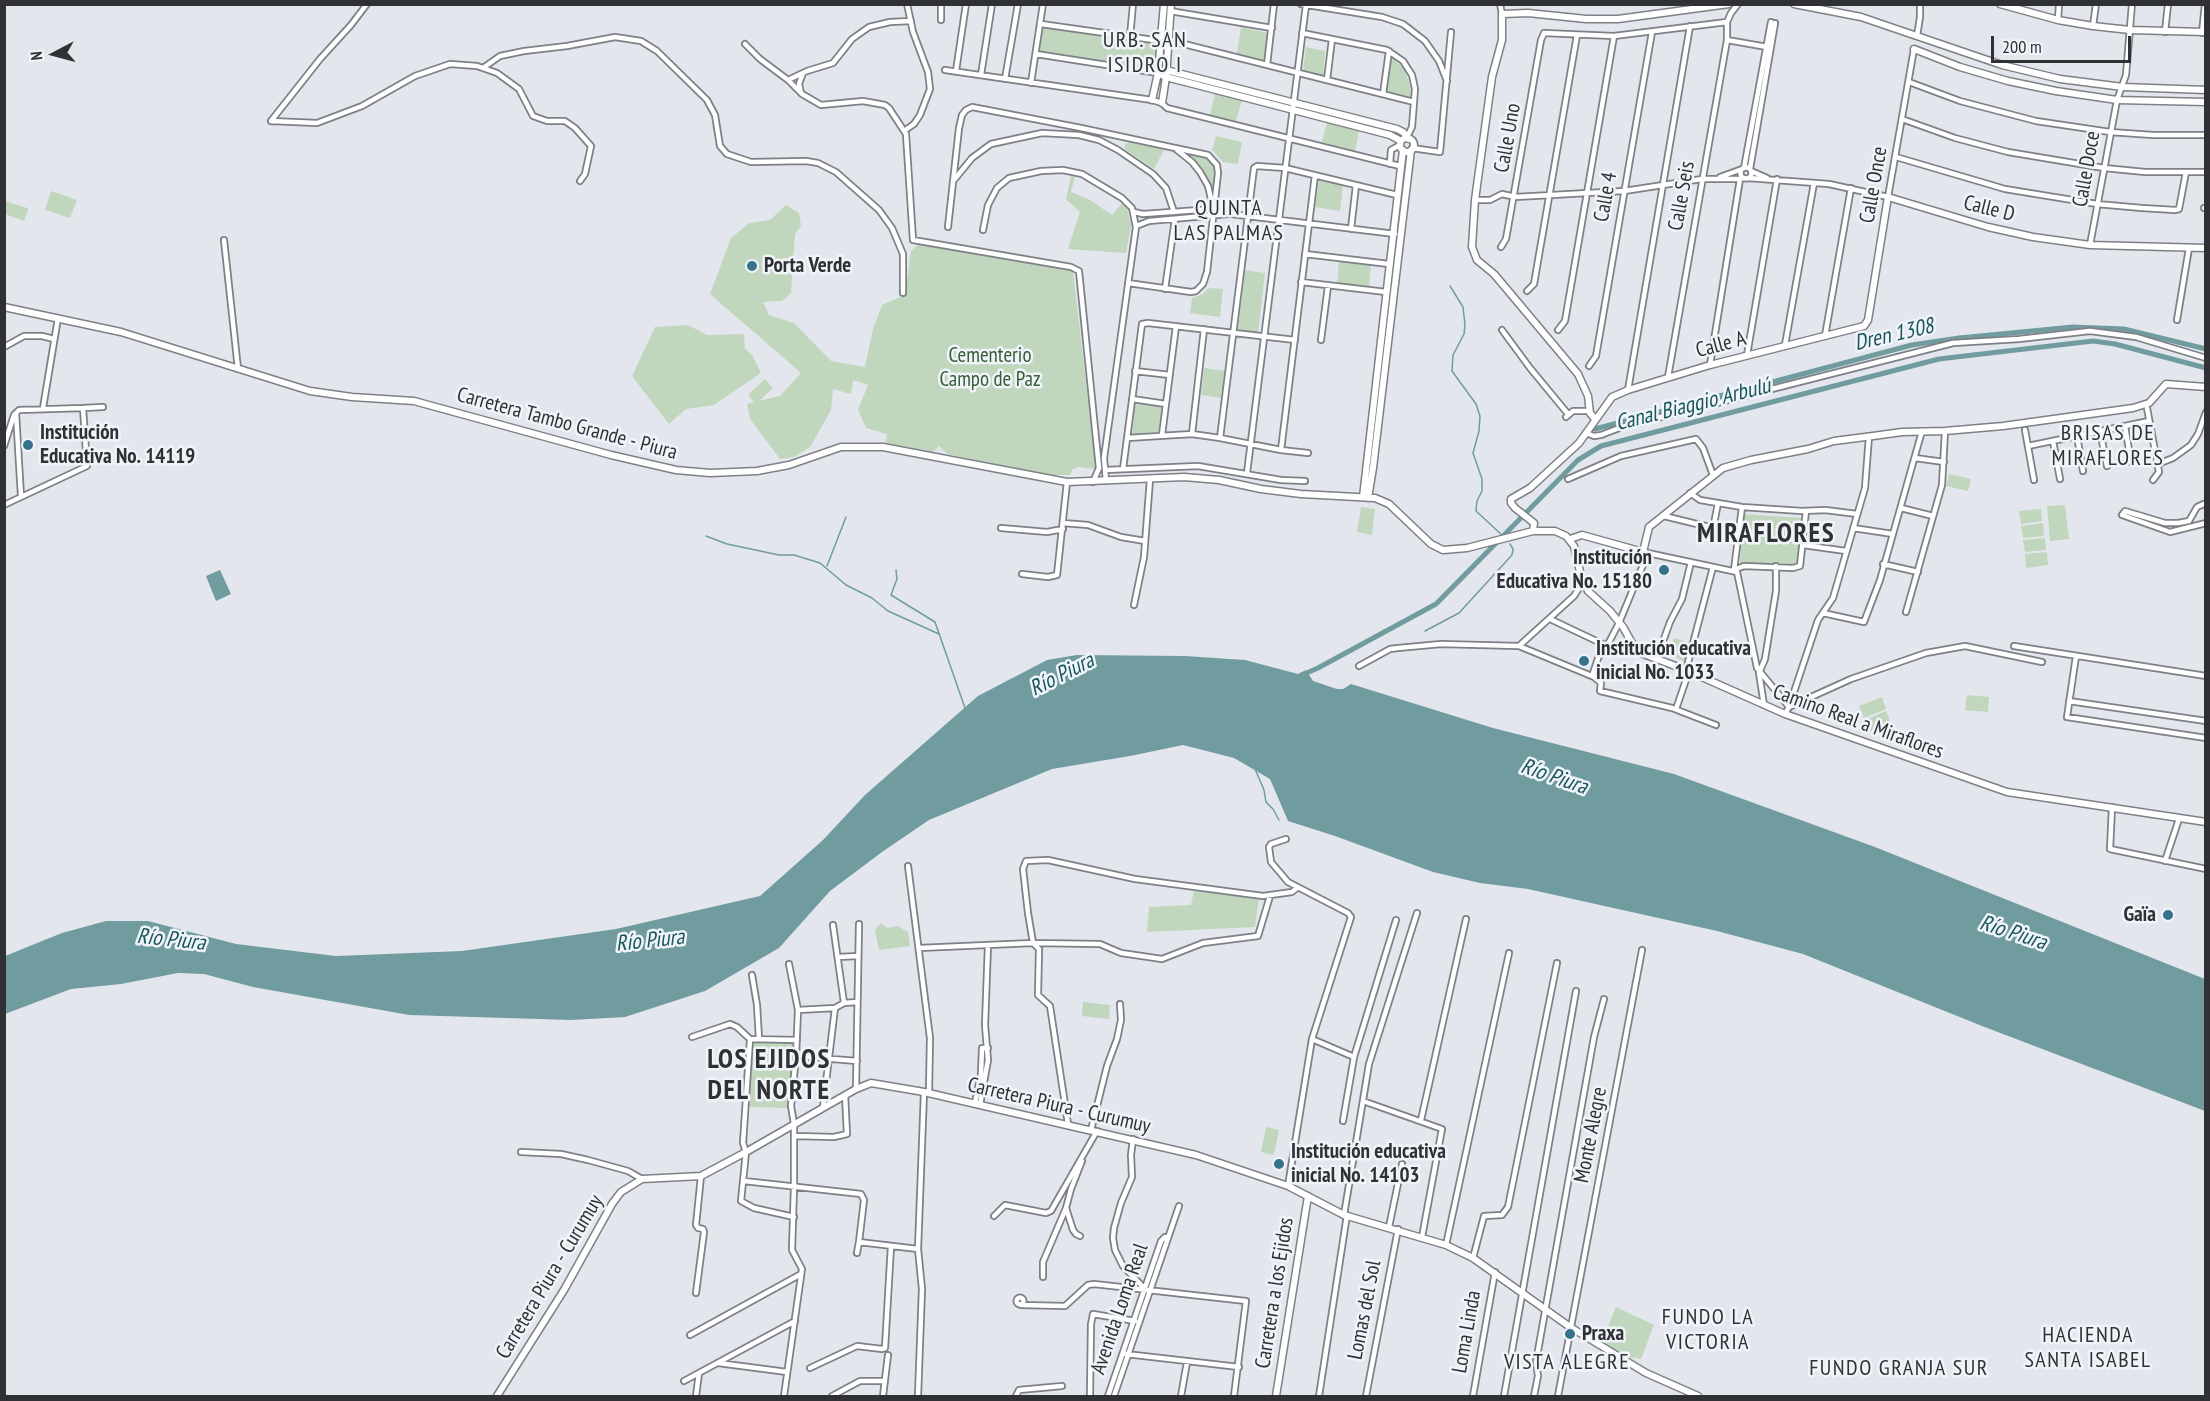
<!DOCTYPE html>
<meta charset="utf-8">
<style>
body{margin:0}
#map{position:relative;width:2210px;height:1401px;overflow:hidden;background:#e3e7ed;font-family:"PT Sans Narrow",sans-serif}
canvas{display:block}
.frame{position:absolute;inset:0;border:6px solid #303134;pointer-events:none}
.north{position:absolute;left:24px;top:24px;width:60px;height:60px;-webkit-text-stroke:4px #f0f4fa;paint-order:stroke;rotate:264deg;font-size:16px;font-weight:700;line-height:24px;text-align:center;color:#303134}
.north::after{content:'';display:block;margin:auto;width:21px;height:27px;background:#303134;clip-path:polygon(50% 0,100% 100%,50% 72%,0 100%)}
.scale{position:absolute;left:1991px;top:36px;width:140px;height:27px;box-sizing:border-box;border:3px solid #303134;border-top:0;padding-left:8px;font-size:18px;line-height:21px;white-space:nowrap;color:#303134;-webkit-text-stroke:4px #f0f4fa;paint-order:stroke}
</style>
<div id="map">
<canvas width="2210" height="1401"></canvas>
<div class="frame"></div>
<div class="north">N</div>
<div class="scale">200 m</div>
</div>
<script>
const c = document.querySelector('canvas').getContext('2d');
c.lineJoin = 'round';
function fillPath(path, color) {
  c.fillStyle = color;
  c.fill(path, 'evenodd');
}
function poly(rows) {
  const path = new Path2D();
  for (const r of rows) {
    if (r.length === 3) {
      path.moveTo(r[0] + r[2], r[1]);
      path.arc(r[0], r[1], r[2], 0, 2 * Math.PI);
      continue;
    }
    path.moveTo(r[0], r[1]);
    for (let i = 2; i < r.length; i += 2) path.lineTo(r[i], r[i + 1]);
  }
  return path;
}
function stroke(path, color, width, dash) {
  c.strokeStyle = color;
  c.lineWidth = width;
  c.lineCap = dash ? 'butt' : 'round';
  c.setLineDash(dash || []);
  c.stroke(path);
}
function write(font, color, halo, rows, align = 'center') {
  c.font = font + ' "PT Sans Narrow",sans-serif';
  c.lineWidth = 5;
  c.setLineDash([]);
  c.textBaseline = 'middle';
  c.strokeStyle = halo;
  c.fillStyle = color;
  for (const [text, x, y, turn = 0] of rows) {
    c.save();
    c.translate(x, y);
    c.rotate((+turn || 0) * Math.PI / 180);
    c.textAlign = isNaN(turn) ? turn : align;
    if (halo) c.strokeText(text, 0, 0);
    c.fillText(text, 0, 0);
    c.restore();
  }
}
fillPath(poly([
 [1043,26,1155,42,1154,71,1040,52],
 [1241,27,1268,33,1265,61,1237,54],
 [1306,47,1325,51,1323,76,1303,71],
 [1391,57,1405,70,1410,86,1411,97,1387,91],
 [1215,93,1242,100,1236,121,1210,115],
 [1327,122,1359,131,1355,152,1322,142],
 [1216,136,1242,142,1238,164,1223,162,1212,150],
 [1129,142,1164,150,1154,169,1125,149,1125,144],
 [1189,154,1205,158,1214,164,1215,172,1213,188,1202,169],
 [1071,176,1075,177,1071,192,1090,200,1112,215,1122,203,1127,209,1131,226,1126,253,1068,249,1080,212,1066,199],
 [1319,179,1343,185,1340,211,1315,207],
 [51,191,77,200,70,218,45,210],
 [5,201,27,208,28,210,24,221,5,214],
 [786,205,799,213,801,226,795,234,791,293,782,301,763,302,769,315,794,323,831,361,865,367,873,329,882,305,905,295,911,251,919,244,1073,271,1096,469,1078,467,1072,470,1070,475,1049,475,947,454,939,446,933,452,886,443,887,434,866,428,858,410,868,385,853,380,851,394,833,389,831,410,810,447,794,457,780,459,750,419,747,404,754,402,748,395,765,379,773,388,759,401,780,396,801,373,710,294,731,238,749,223,770,220],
 [1339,261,1371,265,1369,287,1337,284],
 [1245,270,1265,273,1258,333,1238,330],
 [1208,288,1223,289,1220,317,1190,313,1192,298,1203,294],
 [688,325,707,335,744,334,745,349,752,355,761,373,714,405,686,409,669,424,632,376,655,327],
 [1204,368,1225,371,1221,398,1201,395],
 [1135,404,1162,407,1158,432,1132,434],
 [1949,474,1971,479,1968,491,1946,486],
 [2065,505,2069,539,2050,541,2047,506],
 [1361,507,1375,509,1372,535,1357,532],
 [2041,509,2042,521,2021,524,2019,511],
 [1743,514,1802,518,1797,564,1740,563],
 [2043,523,2044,536,2023,538,2021,526],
 [2045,538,2046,550,2025,552,2023,540],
 [2047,552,2048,565,2026,568,2025,554],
 [1674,638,1691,643,1685,662,1668,654],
 [1967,695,1989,697,1988,712,1965,710],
 [1882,697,1886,709,1864,718,1859,706],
 [1886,711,1891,723,1870,732,1865,720],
 [1194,890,1259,898,1255,927,1147,932,1149,907,1191,905],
 [881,923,887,928,898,926,908,932,910,946,879,950,875,930],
 [1083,1002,1110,1005,1109,1019,1082,1016],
 [793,1041,789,1108,747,1107,751,1042],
 [1266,1127,1279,1130,1274,1155,1261,1152],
 [1616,1307,1654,1325,1641,1359,1628,1357,1602,1341]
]), '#c0d6bd');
fillPath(poly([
 [220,570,231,594,216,601,206,576],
 [1077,655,1185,656,1245,660,1298,674,1306,670,1313,681,1337,689,1343,689,1351,684,1493,728,1674,774,1875,847,2205,979,2205,1111,1982,1026,1803,954,1717,931,1528,889,1480,883,1433,872,1335,836,1288,821,1270,779,1234,758,1183,745,1130,756,1052,769,929,820,882,852,830,891,779,948,705,991,625,1017,571,1020,409,1015,253,987,204,974,178,973,121,984,71,989,5,1014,5,956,62,933,106,921,148,921,236,944,336,956,462,951,616,929,760,896,823,840,865,795,978,696,1047,660]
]), '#719c9f');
stroke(poly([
 [1450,286,1463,307,1465,325,1464,334,1453,355,1452,371,1476,404,1480,416,1479,431,1473,453,1482,479,1482,491,1477,501,1476,511,1503,536],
 [706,536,727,544,779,555,794,555,820,563,846,585,872,598,888,611,939,634],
 [827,566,846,517],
 [896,570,897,579,891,595,935,622,965,708],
 [1425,631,1459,613,1512,555,1513,549,1510,544],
 [1255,769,1264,790,1266,802,1273,809,1279,820]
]), '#719c9f', 1.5);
stroke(poly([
 [1595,429,1912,345,1959,338,2073,327,2124,329,2206,349],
 [1302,675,1318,668,1436,604,1578,460,1601,446,1939,359,2093,341,2115,344,2206,368]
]), '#719c9f', 5);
const street = poly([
 [1301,4,1382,17,1403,24,1425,41,1439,61,1447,81],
 [1500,4,1502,14],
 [1170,11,1272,28],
 [941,20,941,4],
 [2058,20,2059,4],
 [1041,24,1168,42],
 [2093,26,2096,4],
 [2165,32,2168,4],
 [1302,33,1387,50,1403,61,1412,75,1415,89,1412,127,1407,137],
 [2202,33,2205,4],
 [1917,36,1920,17,1920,4],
 [1130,37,1133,4],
 [1168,40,1414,102],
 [1727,40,1767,47],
 [745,44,760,59,788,80,802,94,821,105,863,101,885,105,889,108,906,134,913,240,1071,267,1079,271,1099,468,1093,482],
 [1036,54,1158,73],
 [1267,65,1274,4],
 [483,68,500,56,524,51,567,46,615,37,641,41,657,51,707,100,715,115,720,146,727,154,751,162,806,161,818,163,836,172,879,210,892,228,903,254,903,293],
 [945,70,1152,100,1162,103,1167,108,1400,166],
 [956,71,966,4],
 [981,75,992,4],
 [1005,79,1018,4],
 [788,80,807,71,833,63,852,39,869,27,890,22,911,21],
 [1327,80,1332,39],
 [1909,82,1960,101,2036,121,2110,132,2153,135,2206,135],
 [1031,83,1043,4],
 [801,93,799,84,803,73],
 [1383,94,1389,51],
 [1902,119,1955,138,2008,152,2104,168,2145,172,2206,172],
 [271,121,317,123,362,106,415,76,450,64,477,66,497,73,519,89,533,116,547,121,565,121,575,128,591,146,585,174,580,181],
 [271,121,320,59,351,25,367,4],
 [904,131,914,124,920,115,930,89,928,72,913,32,907,4],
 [1412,148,1440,152,1451,32],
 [1177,150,1192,162,1200,172,1208,186,1212,203],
 [1896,157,2005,189,2097,204,2142,208,2175,210,2179,209,2186,172],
 [1390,164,1391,150,1400,145],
 [1746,173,5.5],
 [1744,168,1771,22],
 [1750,169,1775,23],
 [1751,171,1767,178],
 [1720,177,1742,169],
 [1748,178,1829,184,1888,197,1914,49],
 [954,180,972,158,991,144,1042,133,1079,135,1099,140,1118,150,1153,174,1166,188,1174,212],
 [1475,200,1490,200,1502,194,1515,197,1624,191,1702,179,1736,179,1744,178],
 [2204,208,2206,208],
 [1134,212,1143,214,1213,209,1231,214,1395,234],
 [1136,226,1149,221,1228,214],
 [948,227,959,128,962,115,966,110,972,107,1081,128,1208,155,1217,165,1218,173,1207,272,1203,284,1196,291,1191,292,1128,283],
 [1351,229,1356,185],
 [983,230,988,205,997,188,1009,178,1041,171,1063,170,1082,174,1122,198,1132,208,1136,227,1104,458,1106,481],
 [224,240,238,369],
 [2090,245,2117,100,2126,75,2132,4],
 [1501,247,1506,239,1541,40,1544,33,1614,36,1727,22],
 [1305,254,1389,264],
 [1301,282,1386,292],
 [1165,289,1175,219],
 [1527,291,1534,284,1577,35],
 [2177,320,2189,248],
 [1502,330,1530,368,1568,414],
 [1558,330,1565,321,1614,36],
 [1825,336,1851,188],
 [1321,340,1328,286],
 [1785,345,1814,183],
 [4,347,24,336,42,336,54,339],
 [1747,355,1777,179],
 [1710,365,1740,179],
 [1589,366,1596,356,1652,32],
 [1135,371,1170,375],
 [1668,377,1727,40,1727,22,1731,13,1738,4],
 [1628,390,1690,26],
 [1132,399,1166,404],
 [43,408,58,318],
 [83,408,103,407],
 [2147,408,2159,472,2153,480],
 [16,413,21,496],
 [1566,417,1573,411,1590,411],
 [2125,426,2131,462],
 [2025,430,2034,480],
 [2100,431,2107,466],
 [1586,433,1594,436,1601,435,1622,427,1953,343,2019,339,2090,331,2136,337,2206,358],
 [1192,434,1204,329],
 [1162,435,1176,326],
 [2077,436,2083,471],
 [1127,438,1192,434,1220,438,1281,450,1308,453],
 [1220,438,1254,168,1257,166,1285,168,1397,195],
 [2053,441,2060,479],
 [4,446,14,415,19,410,83,408,87,466,4,505],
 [2028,446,2149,421],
 [1281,450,1315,175],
 [1915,458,1944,462],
 [2158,464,2173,458,2191,445,2198,434,2206,412],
 [1123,469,1142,324,1148,323,1295,340],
 [1105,470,1198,466,1281,480,1305,481],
 [1247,473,1306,5],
 [1568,479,1621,456,1696,439,1703,448,1713,475],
 [1690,493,1700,500,1742,507,1802,511,1825,510,1857,514],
 [2206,503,2197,507,2189,521,2178,523,2165,523,2125,511,2122,515,2170,532,2206,523],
 [1901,508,1933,516],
 [1664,516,1738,534],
 [1063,523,1088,525,1121,537,1145,541],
 [1001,528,1047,532,1063,529],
 [1853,528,1893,534],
 [1713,529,1718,503],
 [1803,545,1846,551],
 [1643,552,1737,572,1757,668,1789,707,1818,620,1833,598,1865,488,1869,436],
 [1883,564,1918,572],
 [1734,570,1744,566,1793,568,1800,566,1806,511],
 [1734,570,1742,507],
 [1022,574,1048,577,1057,575,1067,482],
 [1134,605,1144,557,1150,479],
 [1906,612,1942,485,1945,431],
 [1823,613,1864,622,1880,580,1922,431],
 [1550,619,1607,646,1640,652],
 [1519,646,1574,596,1583,582],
 [1607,646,1619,623,1648,553],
 [2014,646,2206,676],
 [2076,656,2067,717,2206,738],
 [1657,658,1670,622,1682,599,1691,562],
 [1359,666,1390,649,1398,648,1441,644,1519,646,1594,677,1601,683,1600,691,1672,708,1716,725],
 [1686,670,1713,567],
 [1592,676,1603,644],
 [2069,701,2206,721],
 [1764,705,1759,673,1765,659,1776,591,1776,566],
 [1676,709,1689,671],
 [1785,714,1789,707,1851,679,1926,653,1965,646,2042,662],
 [2112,807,2110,849,2206,869],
 [1286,839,1271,844,1269,847,1271,862,1288,882,1348,913,1351,917,1312,1039,1288,1186],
 [2165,861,2179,819],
 [908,866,930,1038,929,1093],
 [833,925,844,1003],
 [919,948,1033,943,1100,944,1121,953,1162,959,1203,943,1258,936,1270,896],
 [838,957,858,956],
 [752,975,757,1005,759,1039],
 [798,1010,835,1008,844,1003,857,1002],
 [692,1037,730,1024,737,1027,750,1039,797,1040],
 [750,1039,743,1143,746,1152,741,1201,754,1208,794,1217],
 [1312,1039,1354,1057],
 [796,1056,857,1061],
 [856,1089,859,924],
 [1363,1101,1442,1129,1422,1237],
 [975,1103,981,1074,982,1048,988,1048],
 [980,1105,988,1060,985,1025,988,945],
 [823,1107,835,1008],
 [1421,1120,1466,919],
 [1343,1121,1354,1057,1396,920],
 [1068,1124,1050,1006,1038,995,1039,949,1033,943,1028,913,1023,869,1026,861,1048,860,1135,879,1263,896,1292,892,1297,888],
 [1091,1130,1107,1066,1117,1039,1121,1020,1120,1004],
 [794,1136,834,1137,847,1134,845,1095],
 [1133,1139,1131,1155,1132,1177,1121,1203,1114,1228,1113,1238,1115,1250,1123,1266,1144,1288],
 [521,1152,561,1154,588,1160,628,1171,642,1179],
 [744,1181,861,1194,864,1200,859,1242],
 [1066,1208,1073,1230,1076,1234,1080,1236],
 [1344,1215,1369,1064,1417,913],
 [994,1216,1005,1205,1046,1213,1051,1211,1097,1131],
 [1389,1227,1402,1164],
 [1446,1245,1509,953],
 [857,1253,859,1242,918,1249],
 [1473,1258,1484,1216,1502,1215,1508,1207,1557,963],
 [1043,1277,1043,1262,1066,1208,1071,1189,1082,1161],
 [696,1293,704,1232,703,1229,698,1228,696,1225,701,1176],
 [1020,1301,3.5],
 [1021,1305,1065,1306,1088,1285,1094,1284,1246,1301,1234,1396],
 [690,1335,801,1274],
 [1126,1354,1239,1367],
 [718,1363,787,1372],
 [810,1368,857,1346,882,1349,885,1348,891,1246],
 [684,1381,795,1321],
 [696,1396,699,1373],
 [784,1396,802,1269,792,1250,794,1187,794,1124,791,1106,796,1056,798,1010,789,964],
 [832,1396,860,1381,885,1381],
 [883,1396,888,1355],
 [918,1396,922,1289,918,1249,924,1092],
 [1016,1396,1019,1390,1062,1386],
 [1090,1396,1091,1324,1093,1314,1135,1321],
 [1108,1396,1161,1241,1165,1237,1168,1238],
 [1114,1396,1179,1206],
 [1181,1396,1187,1362],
 [1319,1396,1347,1215],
 [1366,1396,1398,1229],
 [1473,1396,1495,1272],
 [1504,1396,1576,991],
 [1534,1396,1538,1376,1536,1362,1594,1037,1604,999],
 [1558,1396,1642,950]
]);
const secondary = poly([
 [1794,4,1861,17,2002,65,2060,79,2123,87,2206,90],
 [2000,4,2058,20,2093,26,2130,30,2206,32],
 [1914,49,1960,67,2008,81,2056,91,2117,100,2206,102],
 [1152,100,1158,73,1164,4],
 [1162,103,1166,77,1171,4],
 [1407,145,7],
 [1401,141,1390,135,1166,77,1158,73,1166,70,1397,129,1403,132,1409,139],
 [4,307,121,332,310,391,352,397,414,401,611,455,676,470,710,473,757,471,789,465,841,447,883,447,1067,482,1184,477,1219,480,1261,489,1301,494,1375,498,1389,504,1431,544,1443,550,1467,548,1533,531,1555,531,1566,536,1574,546,1581,576,1588,591,1610,611,1623,627,1632,643,1641,653,1686,670,1785,714,2007,792,2206,822],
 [1595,419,1590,413,1588,396,1578,374,1510,293,1494,274,1477,260,1472,247,1475,200,1492,77,1502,40,1502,14,1528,13,1586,19,1618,19,1729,4],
 [1363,497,1403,150],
 [1368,498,1373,468,1411,150],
 [1533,531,1534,523,1515,508,1511,503,1511,499,1530,488,1579,443,1612,397,1628,390,1710,365,1864,326,1868,320,1888,197,1988,227,2033,237,2090,245,2206,248],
 [1570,539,1582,535,1643,552,1649,527,1723,468,1751,460,1808,449,1834,441,1873,436,1902,432,1945,431,2003,426,2133,408,2149,403,2166,384,2206,387],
 [497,1396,564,1290,612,1204,621,1192,642,1179,701,1176,746,1152,856,1089,871,1083,924,1092,1196,1155,1288,1186,1344,1215,1446,1245,1473,1258,1570,1327,1646,1373,1698,1396],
 [1276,1396,1308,1196]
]);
stroke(street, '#7d8186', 8);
stroke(secondary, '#7d8186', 9);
stroke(street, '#fff', 4.5);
stroke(secondary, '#fff', 6);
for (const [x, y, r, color] of [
 [752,266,6,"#36738a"],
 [28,445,6,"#36738a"],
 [1664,570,6,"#36738a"],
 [1584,661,6,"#36738a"],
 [2168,915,6,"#36738a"],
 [1279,1164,6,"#36738a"],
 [1570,1334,6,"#36738a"]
]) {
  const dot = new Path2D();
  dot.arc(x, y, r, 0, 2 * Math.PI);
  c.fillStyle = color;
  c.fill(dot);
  stroke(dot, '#f0f4fa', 2);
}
write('21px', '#303134', '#f0f4fa', [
 ["Calle Uno",1508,138,-80],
 ["Calle Doce",2087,169,-80],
 ["Calle Once",1874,185,-80],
 ["Calle Seis",1682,196,-80],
 ["Calle 4",1606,197,-80],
 ["Calle D",1989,209,14],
 ["Calle A",1721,345,-15],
 ["Carretera Tambo Grande - Piura",567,424,15],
 ["Camino Real a Miraflores",1858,722,20],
 ["Carretera Piura - Curumuy",1059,1106,13],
 ["Monte Alegre",1591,1135,-79],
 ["Carretera Piura - Curumuy",550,1277,-59],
 ["Carretera a los Ejidos",1275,1293,-81],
 ["Avenida Loma Real",1120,1309,-71],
 ["Lomas del Sol",1365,1310,-79],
 ["Loma Linda",1467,1332,-80]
]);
write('bold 21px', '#303134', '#f0f4fa', [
 ["Porta Verde",764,266],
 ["Institución",40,433],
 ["Educativa No. 14119",40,457],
 ["Institución",1652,558,"right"],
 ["Educativa No. 15180",1652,582,"right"],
 ["Institución educativa",1596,649],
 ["inicial No. 1033",1596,673],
 ["Gaïa",2156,915,"right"],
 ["Institución educativa",1291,1152],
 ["inicial No. 14103",1291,1176],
 ["Praxa",1582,1334]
], 'left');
write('21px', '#385d34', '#f0f4fa', [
 ["Cementerio",990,356],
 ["Campo de Paz",990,380]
]);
c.letterSpacing = '1.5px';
write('22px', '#303134', '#f0f4fa', [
 ["URB. SAN",1145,41],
 ["ISIDRO I",1145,66],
 ["QUINTA",1229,209],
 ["LAS PALMAS",1229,234],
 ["BRISAS DE",2108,434],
 ["MIRAFLORES",2108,459],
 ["FUNDO LA",1708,1318],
 ["VICTORIA",1708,1343],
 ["HACIENDA",2088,1336],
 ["SANTA ISABEL",2088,1361],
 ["VISTA ALEGRE",1567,1363],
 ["FUNDO GRANJA SUR",1899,1369]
]);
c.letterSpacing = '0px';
write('italic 22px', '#18565a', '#f0f4fa', [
 ["Dren 1308",1894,335,-13],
 ["Canal Biaggio Arbulú",1693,405,-14],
 ["Río Piura",1062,675,-27],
 ["Río Piura",1554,777,19],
 ["Río Piura",2013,933,18],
 ["Río Piura",171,940,6],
 ["Río Piura",650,941,-6]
]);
c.letterSpacing = '1.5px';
write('bold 27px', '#303134', '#f0f4fa', [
 ["MIRAFLORES",1766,534],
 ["LOS EJIDOS",769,1060],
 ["DEL NORTE",769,1091]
]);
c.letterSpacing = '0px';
</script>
